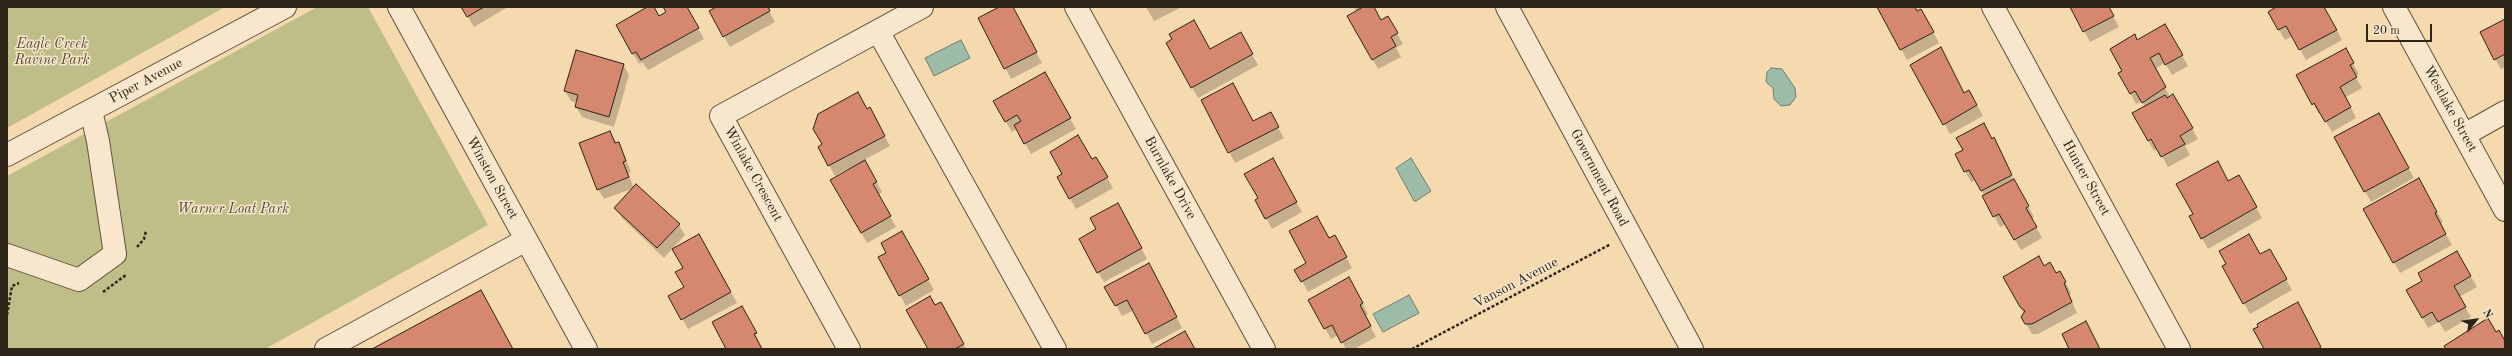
<!DOCTYPE html>
<style>
body{margin:0}
#map{position:relative;width:2512px;height:356px;overflow:hidden;background:#f5dab0;font-family:"Old Standard TT",serif}
canvas{display:block}
.frame{position:absolute;inset:0;border:8px solid #2d2316;pointer-events:none}
.north{position:absolute;left:2456px;top:300px;width:40px;height:40px;-webkit-text-stroke:3px #f8e7cc;paint-order:stroke;rotate:61deg;font-size:11px;font-weight:700;line-height:16px;text-align:center;color:#2d2316}
.north::after{content:'';display:block;margin:auto;width:14px;height:18px;background:#2d2316;clip-path:polygon(50% 0,100% 100%,50% 72%,0 100%)}
.scale{position:absolute;left:2366px;top:24px;width:66px;height:18px;box-sizing:border-box;border:2px solid #2d2316;border-top:0;padding-left:5px;font-size:12px;line-height:14px;white-space:nowrap;color:#2d2316;-webkit-text-stroke:3px #f8e7cc;paint-order:stroke}
</style>
<div id="map">
<canvas width="2512" height="356"></canvas>
<div class="frame"></div>
<div class="north">N</div>
<div class="scale">20 m</div>
</div>
<script>
const c = document.querySelector('canvas').getContext('2d');
c.lineJoin = 'round';
function fillPath(path, color) {
  c.fillStyle = color;
  c.fill(path, 'evenodd');
}
function poly(rows) {
  const path = new Path2D();
  for (const r of rows) {
    path.moveTo(r[0], r[1]);
    for (let i = 2; i < r.length; i += 2) path.lineTo(r[i], r[i + 1]);
  }
  return path;
}
function stroke(path, color, width, dash) {
  c.strokeStyle = color;
  c.lineWidth = width;
  c.lineCap = dash ? 'butt' : 'round';
  c.setLineDash(dash || []);
  c.stroke(path);
}
function write(font, color, halo, rows, align = 'center') {
  c.font = font + ' "Old Standard TT",serif';
  c.lineWidth = 3;
  c.setLineDash([]);
  c.textBaseline = 'middle';
  c.strokeStyle = halo;
  c.fillStyle = color;
  for (const [text, x, y, turn = 0] of rows) {
    c.save();
    c.translate(x, y);
    c.rotate((+turn || 0) * Math.PI / 180);
    c.textAlign = isNaN(turn) ? turn : align;
    if (halo) c.strokeText(text, 0, 0);
    c.fillText(text, 0, 0);
    c.restore();
  }
}
fillPath(poly([
 [7,7,225,7,7,128],
 [317,7,368,7,488,225,265,349,7,349,7,176]
]), '#c0be88');
const water = poly([
 [961,40,970,58,934,76,925,58,961,40],
 [1771,68,1782,69,1795,88,1796,97,1790,105,1781,106,1774,99,1773,88,1766,82,1767,72,1771,68],
 [1411,158,1431,191,1416,201,1414,201,1396,168,1411,158],
 [1409,295,1419,313,1383,332,1373,314,1409,295]
]);
fillPath(water, '#9dbba9');
stroke(water, '#707e6e', 1);
fillPath(poly([
 [462,7,508,7,474,27],
 [649,7,653,7,659,17,667,12,665,7,686,7,704,39,648,70,642,62,639,64,617,25],
 [718,7,767,7,775,22,730,47,724,36],
 [1002,7,1012,7,1042,63,1011,79,1005,68],
 [1146,7,1182,7,1154,21],
 [1354,7,1373,7,1381,21,1388,18,1403,44,1396,48,1401,57,1378,69,1349,16,1357,11],
 [1878,7,1914,7,1927,21,1939,43,1907,60],
 [2071,7,2108,7,2119,27,2090,42],
 [2277,7,2324,7,2342,40,2306,60,2293,36,2285,40,2279,30,2269,12],
 [2505,20,2505,67,2501,69,2495,59],
 [2165,25,2188,66,2172,75,2165,63,2155,69,2170,97,2173,95,2198,139,2185,146,2190,155,2168,167,2158,149,2154,151,2133,113,2145,107,2142,101,2136,104,2120,74,2123,71,2137,41],
 [1240,34,1258,65,1198,98,1167,43,1210,51],
 [1941,49,1964,94,1969,91,1983,116,1950,134,1912,65],
 [2345,50,2359,74,2355,76,2362,88,2346,97,2356,118,2332,132,2321,113,2319,114,2297,76],
 [623,64,629,75,614,127,582,117,576,107,577,103,571,101,565,91],
 [1045,74,1076,129,1031,154,1017,129,1012,132,994,102],
 [1202,100,1253,122,1276,124,1284,138,1235,163],
 [867,110,875,119,890,146,864,160,882,192,878,195,896,227,867,243,831,180,848,171,847,169,835,176,829,165],
 [2378,114,2414,178,2371,202,2335,138],
 [1984,125,2007,163,2005,164,2034,217,2032,219,2042,238,2021,250,2006,224,2000,227,1976,180,1971,182,1965,171,1964,151],
 [610,132,624,154,631,172,628,173,634,188,604,199,598,189],
 [1096,158,1113,188,1076,209,1058,177],
 [1273,159,1302,212,1272,229,1256,200,1259,199],
 [2238,176,2262,218,2208,249,2190,217,2228,182],
 [2418,179,2443,222,2440,224,2452,245,2400,273,2365,209],
 [616,208,679,225,685,235,664,258,622,218],
 [1124,214,1147,259,1104,282,1098,272],
 [901,232,934,290,906,306,879,258,887,253],
 [699,235,737,303,688,329,670,296,685,288,684,268],
 [1329,239,1340,246,1352,268,1308,292,1296,270,1307,264],
 [2270,250,2292,290,2250,314,2223,266,2260,256],
 [2457,252,2477,287,2459,297,2471,317,2445,332,2439,322,2428,328,2408,290,2424,281],
 [2060,272,2071,293,2069,294,2077,313,2038,334,2032,334,2022,317,2024,314,2004,277,2056,275],
 [1154,275,1182,328,1152,344,1134,310,1122,316,1106,287],
 [1355,289,1368,314,1365,316,1376,337,1354,349,1346,349,1338,335,1331,339,1309,300],
 [940,304,966,349,929,349,935,306],
 [747,317,763,349,728,349]
]), '#0003');
const building = poly([
 [461,7,484,7,467,17,461,7],
 [647,7,654,7,659,16,666,12,663,7,687,7,699,28,641,60,636,52,632,54,616,25,647,7],
 [716,7,768,7,770,11,723,37,709,11,716,7],
 [999,7,1013,7,1037,52,1004,69,978,18,999,7],
 [1363,7,1374,7,1381,20,1388,16,1398,33,1391,37,1396,46,1372,60,1347,16,1363,7],
 [1877,7,1915,7,1917,11,1921,9,1934,32,1900,50,1877,7],
 [2070,7,2109,7,2114,16,2083,32,2070,7],
 [2276,7,2324,7,2337,30,2299,50,2286,26,2278,30,2268,12,2276,7],
 [2505,19,2505,54,2494,60,2480,32,2505,19],
 [1194,20,1210,49,1241,32,1253,54,1191,88,1166,43,1172,39,1169,34,1194,20],
 [2165,24,2183,55,2165,65,2159,53,2150,58,2166,87,2142,103,2135,91,2130,94,2118,73,2122,71,2110,49,2135,34,2137,40,2165,24],
 [1941,47,1964,93,1969,90,1977,105,1943,125,1910,65,1941,47],
 [2346,48,2354,63,2350,65,2357,77,2340,87,2351,107,2325,122,2314,103,2312,105,2296,75,2346,48],
 [576,50,624,64,609,117,575,107,578,95,564,91,576,50],
 [1045,72,1071,118,1024,144,1014,125,1021,121,1017,115,1005,122,993,101,1045,72],
 [1233,83,1253,121,1271,112,1279,127,1228,153,1201,100,1233,83],
 [858,92,867,109,870,107,885,136,828,166,818,147,822,144,813,129,818,114,858,92],
 [2173,94,2193,128,2180,136,2185,144,2161,157,2151,139,2148,141,2132,113,2165,95,2167,98,2173,94],
 [2379,113,2409,168,2364,192,2334,137,2379,113],
 [1984,123,1992,139,1994,137,2012,175,1981,191,1969,170,1964,172,1955,154,1963,150,1956,138,1984,123],
 [610,131,615,143,619,142,626,161,623,162,629,177,597,190,579,143,610,131],
 [1078,135,1092,159,1096,157,1108,177,1069,199,1057,177,1062,174,1050,152,1078,135],
 [1273,158,1297,202,1265,219,1255,200,1258,198,1244,174,1273,158],
 [865,160,877,182,873,184,891,216,861,233,830,180,865,160],
 [2218,161,2228,181,2239,175,2257,207,2201,239,2189,216,2193,214,2176,184,2218,161],
 [2419,178,2437,212,2435,213,2446,234,2393,263,2363,209,2419,178],
 [2014,179,2029,206,2026,208,2037,227,2014,240,1999,214,1993,217,1982,196,2014,179],
 [636,184,680,224,657,248,614,208,636,184],
 [1118,203,1142,248,1097,273,1079,239,1096,229,1090,218,1118,203],
 [1317,216,1329,238,1335,235,1347,257,1301,282,1294,270,1306,263,1289,231,1317,216],
 [902,231,929,279,899,296,878,257,886,253,881,243,902,231],
 [699,234,731,292,681,320,668,296,684,287,675,272,683,268,672,249,699,234],
 [2249,234,2260,254,2270,249,2287,279,2243,304,2222,266,2226,264,2219,251,2249,234],
 [2457,251,2471,276,2454,286,2466,307,2438,322,2432,312,2422,318,2406,290,2422,281,2418,273,2457,251],
 [2039,256,2044,266,2050,262,2056,273,2060,271,2066,282,2064,283,2072,302,2032,324,2025,324,2021,317,2025,311,2020,307,2003,277,2039,256],
 [1149,263,1177,317,1145,334,1127,300,1115,306,1104,287,1149,263],
 [1349,277,1363,303,1360,305,1371,326,1341,343,1332,325,1324,329,1308,300,1349,277],
 [481,290,513,349,372,349,481,290],
 [930,296,935,305,941,302,964,344,955,349,928,349,906,310,930,296],
 [2298,302,2321,347,2318,349,2264,349,2253,329,2258,327,2257,324,2298,302],
 [742,306,757,333,754,334,762,349,726,349,712,322,742,306],
 [2488,318,2496,332,2499,330,2505,341,2505,349,2446,349,2444,346,2488,318],
 [2086,321,2100,349,2069,349,2062,334,2086,321],
 [1185,331,1195,349,1153,349,1185,331]
]);
fillPath(building, '#d5876f');
stroke(building, '#2d2316', 1);
const minor = poly([
 [399,7,586,349],
 [1076,7,1264,349],
 [1507,7,1692,349],
 [1993,7,2179,349],
 [2394,7,2505,210],
 [878,31,1055,349],
 [2464,135,2505,112],
 [7,155,285,7],
 [7,255,79,280,115,254,98,141,91,111],
 [326,349,526,240],
 [849,349,721,116,922,7]
]);
stroke(minor, '#5f513c', 24);
stroke(poly([
 [137,247,144,239,146,231],
 [103,292,126,275],
 [7,315,12,286,19,283],
 [1412,349,1611,244]
]), '#2d2316', 2.5, [3, 2]);
stroke(minor, '#f8e7cc', 22);
write('italic 14px', '#524a32', '#f8e7cc', [
 ["Eagle Creek",52,44],
 ["Ravine Park",52,60],
 ["Warner Loat Park",233,209]
]);
write('14px', '#2d2316', '#f8e7cc', [
 ["Piper Avenue",146,81,-28],
 ["Westlake Street",2450,109,61],
 ["Winlake Crescent",753,174,61],
 ["Winston Street",492,178,61],
 ["Burnlake Drive",1170,178,61],
 ["Government Road",1599,178,62],
 ["Hunter Street",2086,178,61],
 ["Vanson Avenue",1516,283,-28]
]);
</script>
